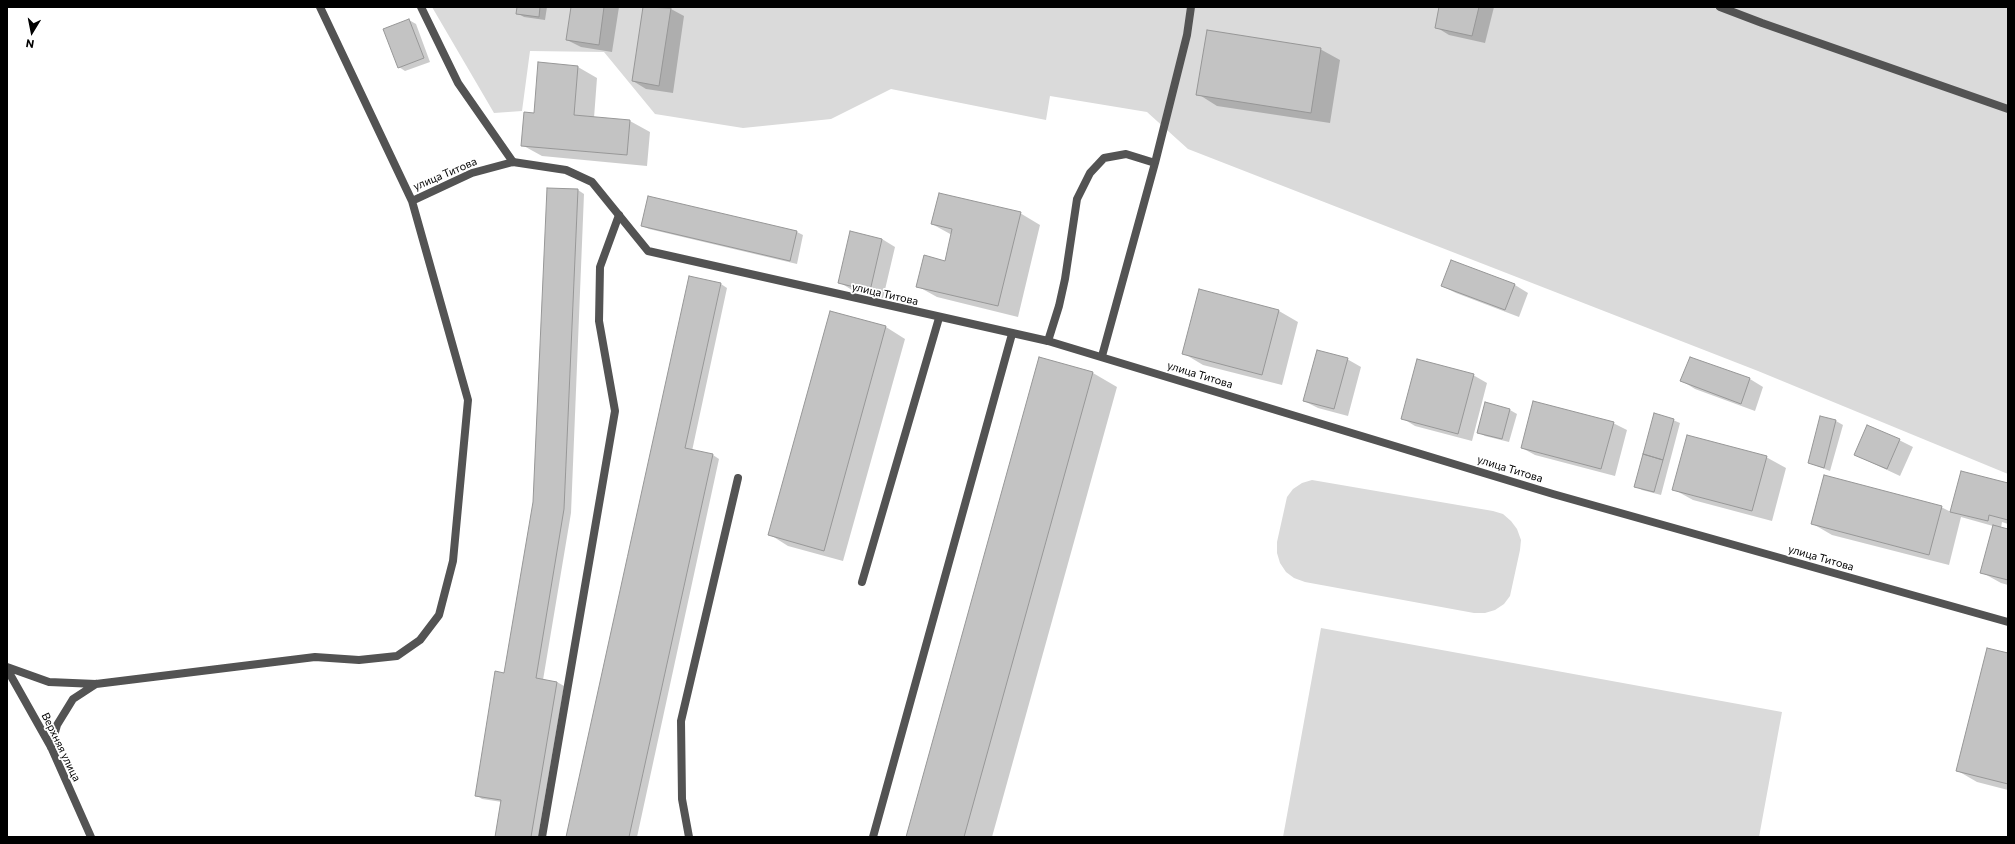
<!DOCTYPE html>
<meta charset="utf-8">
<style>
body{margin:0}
#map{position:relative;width:2015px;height:844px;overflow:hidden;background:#fff;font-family:Commissioner,sans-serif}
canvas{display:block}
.frame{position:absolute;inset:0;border:8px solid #000;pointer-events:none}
.north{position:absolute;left:12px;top:12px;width:40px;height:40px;-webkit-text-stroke:3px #fff;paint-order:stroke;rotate:190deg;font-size:11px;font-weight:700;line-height:16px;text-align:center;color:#000}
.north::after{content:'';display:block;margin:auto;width:14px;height:18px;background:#000;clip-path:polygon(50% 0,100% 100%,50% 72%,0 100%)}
</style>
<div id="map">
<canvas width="2015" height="844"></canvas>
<div class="frame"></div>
<div class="north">N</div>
</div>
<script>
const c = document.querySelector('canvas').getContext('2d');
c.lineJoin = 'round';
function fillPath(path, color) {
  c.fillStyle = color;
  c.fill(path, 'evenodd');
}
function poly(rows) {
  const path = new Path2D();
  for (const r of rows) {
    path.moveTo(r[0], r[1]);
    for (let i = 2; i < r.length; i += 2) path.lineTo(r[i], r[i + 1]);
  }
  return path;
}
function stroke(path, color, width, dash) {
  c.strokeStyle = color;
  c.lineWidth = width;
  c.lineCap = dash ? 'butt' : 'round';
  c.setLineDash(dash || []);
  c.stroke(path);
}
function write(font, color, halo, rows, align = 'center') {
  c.font = font + ' Commissioner,sans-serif';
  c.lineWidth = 3.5;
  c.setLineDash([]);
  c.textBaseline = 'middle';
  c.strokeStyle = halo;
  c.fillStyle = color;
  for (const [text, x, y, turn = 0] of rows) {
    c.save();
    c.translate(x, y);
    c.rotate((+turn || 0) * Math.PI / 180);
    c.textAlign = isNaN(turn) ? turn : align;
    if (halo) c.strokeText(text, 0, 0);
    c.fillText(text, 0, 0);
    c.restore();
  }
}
fillPath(poly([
 [432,7,2008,7,2008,474,1758,371,1188,149,1147,112,1050,96,1046,120,891,89,831,119,743,128,655,114,604,52,530,51,522,111,494,113],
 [1312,480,1493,511,1503,514,1511,521,1517,529,1521,540,1520,550,1510,596,1504,604,1495,610,1485,613,1474,613,1305,582,1294,578,1286,572,1280,563,1277,553,1277,542,1287,497,1293,489,1302,483],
 [1321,628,1782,712,1759,837,1283,837]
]), '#dadada');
fillPath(poly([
 [518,7,547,7,545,20,524,17,517,13],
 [572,7,619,7,612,52,581,47,567,40],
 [644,7,671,9,684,16,673,93,646,89,633,81],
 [1440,7,1494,7,1485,43,1449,35,1436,27],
 [409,20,416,24,430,62,405,71,399,67],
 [1320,49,1340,60,1330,123,1217,106,1198,94],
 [539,63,578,67,597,78,594,118,630,121,650,132,647,166,542,156,522,145,535,114],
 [578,190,584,194,571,513,543,680,557,682,564,686,538,837,496,837,502,802,482,799,476,795,505,674,534,502],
 [1020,213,1040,225,1018,317,937,297,917,286,946,262,952,235,932,224],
 [642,226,797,232,803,235,797,264,649,229],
 [882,239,895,247,883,298,852,290,839,282],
 [1451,262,1515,285,1528,293,1519,317,1456,293,1442,286],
 [721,284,727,288,692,451,713,455,719,459,637,837,567,837],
 [1279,311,1298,322,1282,385,1203,365,1183,353],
 [830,312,886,327,905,339,843,561,788,546,769,534],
 [1040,358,1093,373,1117,387,992,837,907,837],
 [1690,358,1750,379,1763,387,1755,411,1695,389,1682,381],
 [1347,359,1361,367,1348,416,1318,408,1304,401],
 [1473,375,1487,383,1472,441,1415,426,1402,418],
 [1486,404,1510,410,1517,414,1509,442,1485,436,1478,432],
 [1821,417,1836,421,1843,425,1830,471,1809,463],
 [1673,420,1680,423,1661,495,1642,490,1636,486],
 [1613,423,1627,430,1615,476,1535,455,1522,448],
 [1899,440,1913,447,1900,476,1855,455],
 [1766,457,1786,468,1772,521,1693,500,1673,489],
 [1961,472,2008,484,2008,524,2002,522,2001,528,2008,530,2008,585,2001,583,1981,572,1993,526,1961,517,1949,565,1832,535,1813,524,1941,507,1951,512],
 [2008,654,2008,790,1977,782,1958,771]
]), '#0003');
const building = poly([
 [517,7,540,7,539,17,516,14,517,7],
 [571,7,604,7,599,45,566,40,571,7],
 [643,7,671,8,659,86,632,81,643,7],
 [1439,7,1479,7,1472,36,1435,28,1439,7],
 [409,19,424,58,398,68,383,29,409,19],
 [1207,30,1321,48,1311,113,1196,95,1207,30],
 [538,62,578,66,574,115,630,120,627,155,521,146,524,112,534,113,538,62],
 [547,188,578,189,564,509,536,678,557,682,531,837,495,837,501,800,475,796,495,671,504,673,533,502,547,188],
 [939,193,1021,212,998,306,916,287,924,255,945,261,952,229,931,224,939,193],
 [648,196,797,231,790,261,641,226,648,196],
 [850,231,882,239,870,291,838,283,850,231],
 [1451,260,1515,284,1505,310,1441,286,1451,260],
 [689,276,721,283,685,448,713,454,629,837,566,837,689,276],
 [1199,289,1279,310,1262,375,1182,354,1199,289],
 [830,311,886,326,824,551,768,535,830,311],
 [1317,350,1348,358,1334,409,1303,401,1317,350],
 [1039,357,1093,372,964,837,906,837,1039,357],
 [1690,357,1750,378,1741,404,1680,381,1690,357],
 [1417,359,1474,374,1458,434,1401,419,1417,359],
 [1533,401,1614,422,1601,469,1521,448,1533,401],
 [1485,402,1510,409,1502,439,1477,433,1485,402],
 [1654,413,1674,419,1663,460,1643,454,1654,413],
 [1820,416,1836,420,1824,468,1808,463,1820,416],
 [1867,425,1900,439,1887,469,1854,455,1867,425],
 [1687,435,1767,456,1752,511,1672,490,1687,435],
 [1643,454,1663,460,1654,492,1634,487,1643,454],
 [1961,471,2008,483,2008,520,1989,515,1988,521,1950,512,1961,471],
 [1824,475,1942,506,1929,555,1811,524,1824,475],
 [1993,525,2008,529,2008,580,1980,573,1993,525],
 [1987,648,2008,653,2008,784,1956,771,1987,648]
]);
fillPath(building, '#c3c3c3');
stroke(building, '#979797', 1);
stroke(poly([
 [421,7,458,83,513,162],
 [1720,7,1762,23,2008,109],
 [1048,341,1059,306,1065,279,1077,199,1090,173,1104,158,1126,154,1155,163],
 [1102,356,1155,163,1187,35,1191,7],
 [862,582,939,318],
 [542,837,615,411,599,321,600,267,619,215],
 [689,837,682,799,681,721,738,478],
 [873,837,1012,334]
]), '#535353', 8);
stroke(poly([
 [412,201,472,173,513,162,566,170,592,182,648,251,1048,341,1553,494,2008,622],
 [7,667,49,682,96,684,315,657,359,660,397,656,420,640,439,615,453,561,468,400,412,201,320,7],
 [7,669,51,747,91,837],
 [51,747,57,725,73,699,96,684]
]), '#535353', 8);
write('11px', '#000', '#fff', [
 ["улица Титова",445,174,-23],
 ["улица Титова",885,294,13],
 ["улица Титова",1200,375,17],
 ["улица Титова",1510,469,17],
 ["улица Титова",1821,558,16],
 ["Верхняя улица",61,747,64]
]);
</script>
